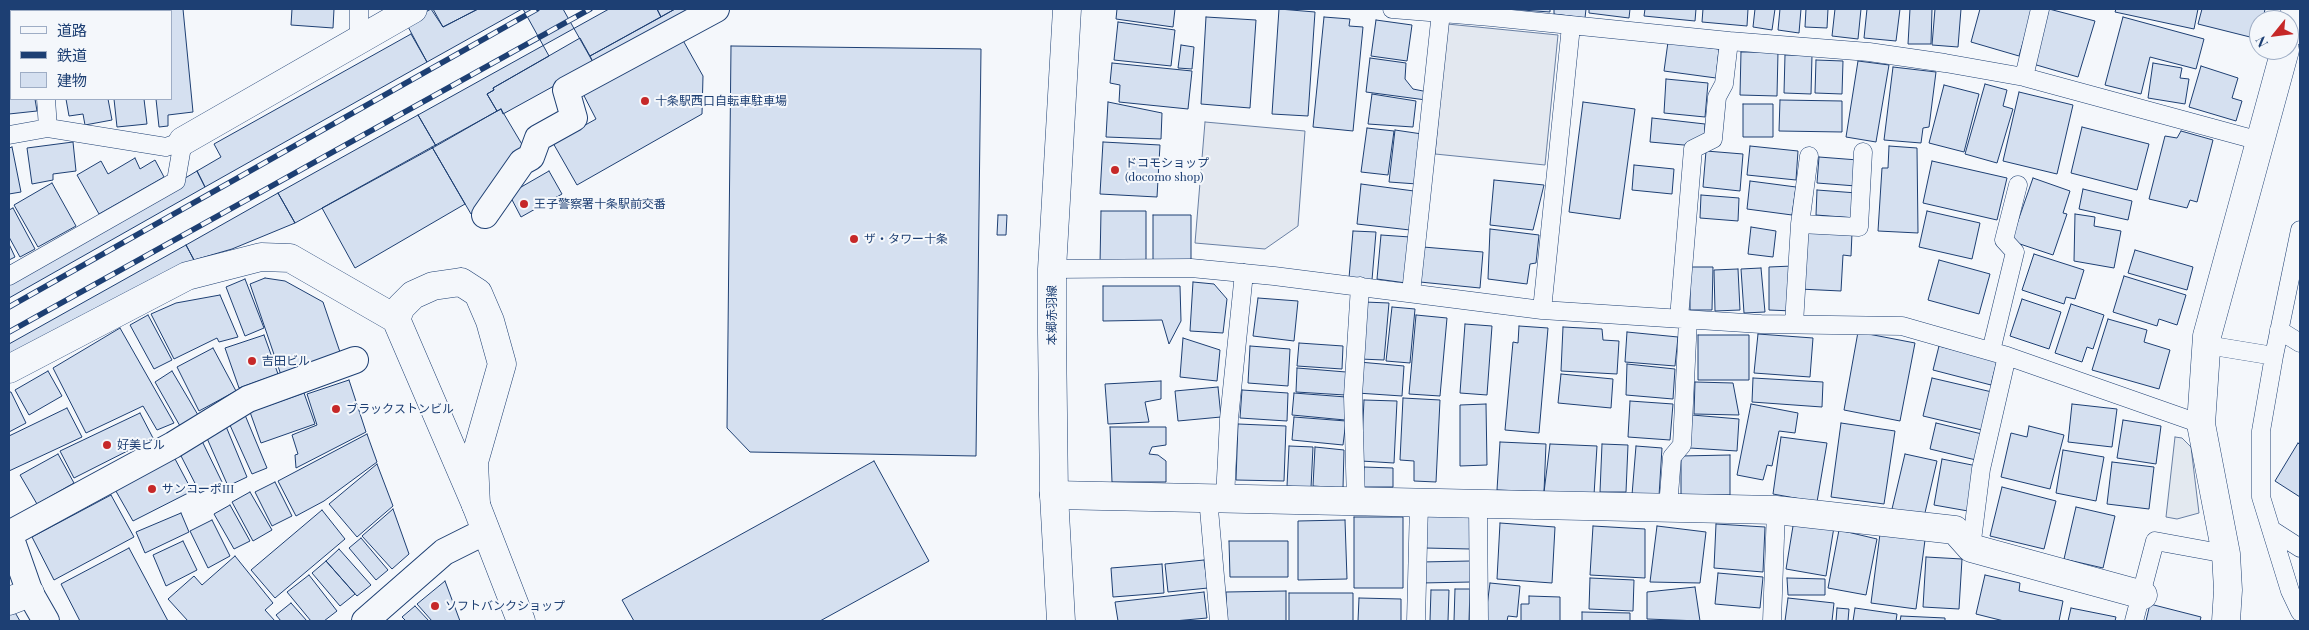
<!DOCTYPE html>
<meta charset="utf-8">
<style>
body{margin:0}
#map{position:relative;width:2309px;height:630px;overflow:hidden;background:#f4f7fb;font-family:"Playfair Display","Noto Sans JP",serif}
canvas{display:block}
.frame{position:absolute;inset:0;border:10px solid #1d3f73;pointer-events:none}
.legend{position:absolute;left:10px;top:10px;width:162px;height:90px;box-sizing:border-box;background:#f4f7fb;border:1px solid #9eadc5;margin:0;padding:6px 9px;list-style:none;font-size:15px;color:#1d3f73}
.legend li{display:flex;align-items:center;gap:10px;height:25px}
.legend b{width:25px;border:1px solid #9eadc5}
.north{position:absolute;left:2249px;top:10px;width:50px;height:50px;box-sizing:border-box;background:#f4f7fb;border:1px solid #9eadc5;border-radius:50%;rotate:241deg;font-size:14px;font-weight:700;line-height:20px;text-align:center;color:#1d3f73}
.north::after{content:'';display:block;margin:auto;width:18px;height:22px;background:#c62828;clip-path:polygon(50% 0,100% 100%,50% 72%,0 100%)}
</style>
<div id="map">
<canvas width="2309" height="630"></canvas>
<div class="frame"></div>
<ul class="legend">
<li><b style="height:6px;background:#f4f7fb"></b>道路</li>
<li><b style="height:6px;background:#1d3f73"></b>鉄道</li>
<li><b style="height:14px;background:#d5e0f0"></b>建物</li>
</ul>
<div class="north">N</div>
</div>
<script>
const c = document.querySelector('canvas').getContext('2d');
c.lineJoin = 'round';
function fillPath(path, color) {
  c.fillStyle = color;
  c.fill(path, 'evenodd');
}
function poly(rows) {
  const path = new Path2D();
  for (const r of rows) {
    path.moveTo(r[0], r[1]);
    for (let i = 2; i < r.length; i += 2) path.lineTo(r[i], r[i + 1]);
  }
  return path;
}
function stroke(path, color, width, dash) {
  c.strokeStyle = color;
  c.lineWidth = width;
  c.lineCap = dash ? 'butt' : 'round';
  c.setLineDash(dash || []);
  c.stroke(path);
}
function write(font, color, halo, rows, align = 'center') {
  c.font = font + ' "Playfair Display","Noto Sans JP",serif';
  c.lineWidth = 4;
  c.setLineDash([]);
  c.textBaseline = 'middle';
  c.strokeStyle = halo;
  c.fillStyle = color;
  for (const [text, x, y, turn = 0] of rows) {
    c.save();
    c.translate(x, y);
    c.rotate((+turn || 0) * Math.PI / 180);
    c.textAlign = isNaN(turn) ? turn : align;
    if (halo) c.strokeText(text, 0, 0);
    c.fillText(text, 0, 0);
    c.restore();
  }
}
const green = poly([
 [2175,437,2182,438,2191,447,2199,513,2177,519,2166,517,2175,437]
]);
fillPath(green, '#e3e9f0');
stroke(green, '#687fa3', 1);
const parking = poly([
 [1447,24,1558,35,1545,165,1435,154,1447,24],
 [1205,122,1305,131,1298,226,1265,249,1195,243,1205,122]
]);
fillPath(parking, '#e3e8f0');
stroke(parking, '#687fa3', 1);
const building = poly([
 [9,9,25,9,25,11,11,11,11,35,9,35,9,9],
 [55,9,99,9,100,11,55,11,55,9],
 [147,9,183,9,193,112,168,115,168,126,159,127,156,99,171,99,171,11,147,11,147,9],
 [292,9,334,9,333,28,291,25,292,9],
 [431,9,443,27,478,9,522,9,427,62,406,23,431,9],
 [433,9,478,9,443,27,433,9],
 [523,9,563,9,594,64,503,114,501,109,497,111,487,94,494,90,493,88,549,56,523,9],
 [609,9,657,9,661,17,590,56,580,38,493,88,494,90,487,94,497,111,436,146,418,115,609,9],
 [657,9,675,9,661,17,657,9],
 [675,9,689,9,594,64,590,56,675,9],
 [1117,9,1175,9,1173,27,1116,19,1117,9],
 [1279,9,1315,12,1308,116,1272,114,1279,9],
 [1508,9,1550,9,1550,12,1508,9],
 [1554,9,1586,9,1585,18,1554,14,1554,9],
 [1589,9,1630,9,1629,18,1589,13,1589,9],
 [1645,9,1696,9,1695,21,1644,16,1645,9],
 [1703,9,1748,9,1747,26,1702,22,1703,9],
 [1755,9,1775,9,1772,30,1753,27,1755,9],
 [1780,9,1801,9,1799,33,1778,30,1780,9],
 [1806,9,1828,9,1827,28,1805,27,1806,9],
 [1835,9,1861,9,1858,39,1832,36,1835,9],
 [1867,9,1900,9,1896,41,1864,38,1867,9],
 [1910,9,1932,9,1931,44,1908,44,1910,9],
 [1935,9,1961,9,1958,47,1932,45,1935,9],
 [1980,9,2033,9,2019,56,1971,42,1980,9],
 [2049,9,2095,21,2078,77,2033,64,2049,9],
 [2116,9,2198,9,2194,29,2115,12,2116,9],
 [2202,9,2265,9,2263,20,2259,20,2258,39,2198,24,2202,9],
 [1206,17,1256,20,1250,108,1201,104,1206,17],
 [1324,17,1350,19,1349,26,1363,27,1353,131,1313,127,1324,17],
 [2123,17,2204,39,2196,69,2150,57,2141,94,2105,85,2123,17],
 [1376,20,1412,25,1407,61,1371,56,1376,20],
 [1118,22,1175,30,1171,66,1114,60,1118,22],
 [411,34,427,62,205,187,197,171,221,157,214,144,411,34],
 [680,35,703,76,702,114,577,185,553,143,596,119,580,88,680,35],
 [1668,42,1719,49,1716,78,1664,71,1668,42],
 [9,44,11,44,11,63,9,63,9,44],
 [1181,45,1194,47,1192,69,1178,68,1181,45],
 [731,46,981,49,976,456,750,452,727,428,731,46],
 [1741,52,1778,52,1777,96,1740,95,1741,52],
 [1785,55,1812,55,1811,94,1784,93,1785,55],
 [1370,58,1406,63,1405,79,1413,89,1428,92,1426,100,1366,92,1370,58],
 [1816,60,1843,61,1842,94,1815,93,1816,60],
 [1858,61,1889,65,1876,142,1846,137,1858,61],
 [1112,63,1192,71,1188,109,1119,102,1120,85,1110,83,1112,63],
 [2153,63,2182,68,2180,78,2189,79,2185,104,2148,98,2153,63],
 [2201,66,2238,78,2232,98,2242,101,2236,121,2189,107,2201,66],
 [1893,67,1936,72,1929,127,1923,128,1921,143,1884,140,1893,67],
 [11,72,11,99,35,99,37,111,9,114,9,73,11,72],
 [1666,79,1708,83,1705,117,1664,113,1666,79],
 [1985,84,2007,90,2003,106,2013,109,1997,163,1965,154,1985,84],
 [1944,85,1979,94,1964,152,1929,143,1944,85],
 [2019,92,2073,105,2057,174,2003,161,2019,92],
 [1372,94,1416,101,1413,127,1368,124,1372,94],
 [66,99,108,99,112,120,85,125,83,114,69,116,66,99],
 [114,99,144,99,147,124,117,127,114,99],
 [1780,100,1842,101,1842,132,1779,131,1780,100],
 [1108,102,1162,113,1161,139,1106,137,1108,102],
 [1583,102,1635,109,1620,219,1569,212,1583,102],
 [1743,104,1773,104,1773,137,1743,137,1743,104],
 [501,109,523,146,484,206,471,214,432,147,501,109],
 [418,115,436,146,295,223,278,193,418,115],
 [1652,118,1705,124,1704,139,1695,146,1650,142,1652,118],
 [2082,127,2149,144,2137,190,2071,173,2082,127],
 [1367,128,1394,131,1388,175,1361,172,1367,128],
 [1395,130,1422,134,1417,184,1389,182,1395,130],
 [2181,131,2213,140,2197,202,2190,200,2187,208,2149,199,2165,136,2177,138,2181,131],
 [73,142,76,171,53,174,53,180,32,184,27,148,73,142],
 [1103,142,1160,145,1157,197,1100,194,1103,142],
 [1750,146,1798,151,1796,180,1747,175,1750,146],
 [1889,146,1917,148,1918,233,1878,231,1882,168,1888,168,1889,146],
 [12,147,21,192,9,194,9,148,12,147],
 [432,147,465,204,355,268,322,208,432,147],
 [1706,151,1743,154,1740,191,1703,187,1706,151],
 [1819,157,1858,160,1856,186,1817,183,1819,157],
 [135,158,140,169,155,160,164,177,99,214,77,175,101,161,108,174,135,158],
 [1932,161,2007,178,1997,220,1923,203,1932,161],
 [1634,165,1674,169,1672,194,1632,190,1634,165],
 [197,171,205,187,9,298,9,283,197,171],
 [549,171,562,194,521,217,509,194,549,171],
 [2033,178,2070,191,2063,213,2067,214,2053,255,2011,241,2033,178],
 [1494,180,1544,185,1533,230,1490,225,1494,180],
 [1750,181,1796,187,1792,215,1747,209,1750,181],
 [52,183,76,226,38,247,14,205,52,183],
 [1361,184,1414,191,1410,230,1357,224,1361,184],
 [2083,189,2132,201,2128,220,2079,209,2083,189],
 [1817,190,1857,193,1855,218,1816,215,1817,190],
 [278,193,295,223,232,249,194,260,186,245,278,193],
 [1701,195,1739,198,1738,221,1700,218,1701,195],
 [13,208,35,249,20,257,9,237,9,210,13,208],
 [1101,211,1146,211,1146,264,1100,264,1101,211],
 [1927,211,1980,223,1972,259,1919,247,1927,211],
 [2075,214,2095,217,2094,226,2121,231,2114,268,2074,261,2075,214],
 [998,215,1007,215,1006,235,997,235,998,215],
 [1153,215,1191,215,1191,262,1153,262,1153,215],
 [1751,227,1776,231,1773,257,1748,254,1751,227],
 [1490,229,1539,235,1536,263,1530,264,1527,284,1488,279,1490,229],
 [1803,230,1852,233,1851,256,1843,255,1841,291,1799,289,1803,230],
 [1353,231,1376,232,1372,280,1349,278,1353,231],
 [1381,235,1410,237,1406,283,1377,279,1381,235],
 [9,244,15,257,9,260,9,244],
 [186,245,194,260,9,356,9,344,186,245],
 [1423,247,1483,252,1480,288,1420,282,1423,247],
 [2135,250,2193,267,2187,290,2128,273,2135,250],
 [2034,254,2084,270,2075,299,2066,297,2064,304,2022,290,2034,254],
 [1939,260,1990,274,1979,314,1928,300,1939,260],
 [1793,266,1793,311,1769,310,1769,267,1793,266],
 [1690,267,1713,267,1712,310,1690,310,1690,267],
 [1761,268,1765,312,1744,313,1741,269,1761,268],
 [1738,269,1740,310,1715,311,1714,270,1738,269],
 [2124,276,2186,295,2177,325,2159,319,2157,326,2113,312,2124,276],
 [265,278,285,281,323,302,341,355,281,375,250,284,265,278],
 [245,279,264,328,245,336,226,287,245,279],
 [1193,282,1214,284,1227,299,1223,333,1190,331,1193,282],
 [1103,286,1180,286,1181,321,1169,344,1162,320,1103,321,1103,286],
 [220,295,238,337,219,342,217,338,174,359,151,314,176,303,220,295],
 [1258,298,1298,301,1294,341,1253,336,1258,298],
 [2022,299,2061,312,2049,349,2010,336,2022,299],
 [1364,302,1389,303,1384,360,1360,359,1364,302],
 [2071,304,2104,315,2093,349,2087,347,2082,362,2055,353,2071,304],
 [1392,307,1415,309,1410,363,1386,361,1392,307],
 [148,315,172,360,154,369,130,325,148,315],
 [1416,315,1447,318,1440,396,1409,394,1416,315],
 [2108,319,2147,330,2144,342,2170,350,2159,389,2092,370,2108,319],
 [1465,324,1492,326,1487,395,1460,393,1465,324],
 [1519,326,1548,328,1539,433,1505,430,1513,342,1518,343,1519,326],
 [1563,327,1602,329,1603,340,1619,341,1617,374,1561,371,1563,327],
 [120,328,174,423,157,430,143,406,86,433,53,368,120,328],
 [1627,332,1678,337,1675,366,1625,362,1627,332],
 [1858,332,1915,343,1900,421,1844,410,1858,332],
 [1758,334,1813,338,1810,377,1754,373,1758,334],
 [264,335,278,374,239,388,225,348,264,335],
 [1698,335,1749,335,1749,380,1698,380,1698,335],
 [1183,338,1220,350,1217,381,1180,377,1183,338],
 [1299,343,1343,346,1342,369,1297,366,1299,343],
 [1250,346,1290,349,1288,386,1248,383,1250,346],
 [1939,346,1997,361,1991,385,1933,370,1939,346],
 [213,348,236,391,199,411,177,367,213,348],
 [1359,362,1404,366,1402,396,1357,393,1359,362],
 [1627,364,1675,369,1673,399,1626,395,1627,364],
 [1297,368,1346,372,1345,395,1296,392,1297,368],
 [48,371,62,396,29,415,15,390,48,371],
 [172,371,198,415,180,426,155,382,172,371],
 [1561,374,1613,379,1611,408,1558,403,1561,374],
 [1753,378,1823,382,1822,407,1752,402,1753,378],
 [1932,378,1992,392,1982,430,1923,416,1932,378],
 [349,380,366,432,296,468,295,455,298,454,292,435,317,425,307,394,349,380],
 [1161,381,1161,399,1145,402,1149,422,1108,424,1105,384,1161,381],
 [1695,382,1733,383,1739,415,1694,414,1695,382],
 [1218,387,1221,417,1178,421,1175,391,1218,387],
 [1242,390,1288,393,1287,421,1240,418,1242,390],
 [9,392,11,392,26,423,9,432,9,392],
 [304,393,315,424,261,443,250,412,304,393],
 [1294,393,1346,397,1345,420,1292,415,1294,393],
 [1403,398,1440,400,1436,482,1414,481,1414,461,1400,460,1403,398],
 [1364,400,1397,401,1394,463,1361,461,1364,400],
 [1630,401,1673,404,1670,440,1628,437,1630,401],
 [1486,404,1487,465,1460,466,1460,405,1486,404],
 [1751,404,1798,413,1795,433,1779,431,1772,466,1767,465,1763,480,1737,475,1751,404],
 [2072,404,2117,409,2112,447,2068,442,2072,404],
 [67,408,82,437,9,471,9,436,67,408],
 [140,413,153,438,74,478,60,451,140,413],
 [245,415,267,468,252,474,229,423,245,415],
 [1692,415,1739,419,1737,451,1690,448,1692,415],
 [1294,417,1346,421,1343,445,1292,440,1294,417],
 [2123,420,2161,426,2156,464,2117,458,2123,420],
 [1841,423,1895,431,1884,504,1831,497,1841,423],
 [1936,423,1982,434,1976,460,1930,449,1936,423],
 [225,424,247,477,228,486,206,436,225,424],
 [1238,424,1286,426,1284,481,1236,480,1238,424],
 [2029,426,2064,435,2050,489,2001,477,2011,433,2027,437,2029,426],
 [1110,427,1166,427,1166,445,1152,447,1149,454,1158,455,1166,461,1166,482,1112,482,1110,427],
 [367,434,377,462,324,501,296,516,278,481,367,434],
 [1781,437,1827,443,1817,502,1773,494,1781,437],
 [202,441,222,482,200,493,179,452,202,441],
 [1500,442,1546,444,1544,492,1497,490,1500,442],
 [2298,443,2300,445,2300,497,2275,481,2298,443],
 [1550,444,1597,446,1594,495,1544,492,1550,444],
 [1602,444,1628,445,1626,492,1600,492,1602,444],
 [1289,446,1313,447,1311,488,1287,486,1289,446],
 [1636,446,1662,448,1659,496,1632,495,1636,446],
 [1315,447,1344,450,1343,488,1313,486,1315,447],
 [2063,450,2104,457,2096,501,2056,493,2063,450],
 [58,454,74,483,37,504,20,475,58,454],
 [1905,454,1937,461,1924,517,1892,509,1905,454],
 [1730,455,1730,495,1681,495,1681,456,1730,455],
 [174,457,192,491,133,521,113,486,174,457],
 [1942,459,1977,466,1968,511,1934,505,1942,459],
 [874,461,929,561,820,621,634,621,622,600,874,461],
 [2112,462,2154,467,2149,509,2107,504,2112,462],
 [377,464,393,506,357,537,329,504,377,464],
 [1364,467,1393,468,1393,487,1362,487,1364,467],
 [275,482,292,516,272,526,255,492,275,482],
 [2002,487,2056,501,2044,549,1990,536,2002,487],
 [250,492,272,530,253,541,232,502,250,492],
 [111,495,134,537,54,580,32,537,111,495],
 [230,505,250,541,234,549,214,514,230,505],
 [2076,507,2115,516,2103,568,2064,559,2076,507],
 [393,509,409,554,392,569,362,536,393,509],
 [322,510,345,539,275,598,251,570,322,510],
 [181,513,189,532,145,553,136,532,181,513],
 [1425,516,1471,517,1470,549,1425,548,1425,516],
 [1354,517,1403,517,1403,588,1354,588,1354,517],
 [212,520,230,556,208,568,190,531,212,520],
 [1345,520,1347,579,1298,580,1298,521,1345,520],
 [1794,520,1834,527,1826,576,1786,569,1794,520],
 [1500,523,1555,527,1552,583,1497,579,1500,523],
 [1716,524,1765,527,1763,572,1714,568,1716,524],
 [1593,526,1645,529,1645,578,1590,575,1593,526],
 [1657,526,1706,532,1700,583,1650,582,1657,526],
 [1839,530,1877,539,1866,595,1828,588,1839,530],
 [1880,534,1925,540,1916,609,1871,603,1880,534],
 [361,538,388,570,376,580,349,548,361,538],
 [183,541,197,570,166,586,153,555,183,541],
 [1229,541,1288,541,1288,577,1230,577,1229,541],
 [129,548,168,621,80,621,61,584,129,548],
 [339,549,371,585,357,596,326,561,339,549],
 [235,556,273,603,265,610,275,621,188,621,168,599,194,576,202,585,235,556],
 [1926,557,1962,559,1959,609,1923,607,1926,557],
 [1204,560,1208,588,1168,592,1165,564,1204,560],
 [326,561,355,594,340,606,312,573,326,561],
 [1470,561,1471,582,1421,583,1421,562,1470,561],
 [1162,564,1164,593,1113,597,1111,568,1162,564],
 [1718,573,1763,577,1760,608,1715,604,1718,573],
 [309,575,337,611,324,621,311,621,287,592,309,575],
 [1985,575,2020,583,2019,591,2063,601,2059,621,2004,621,1976,614,1985,575],
 [1590,578,1634,580,1633,611,1589,609,1590,578],
 [1787,578,1825,579,1825,595,1788,595,1787,578],
 [445,581,460,621,432,621,417,604,445,581],
 [1490,583,1520,586,1517,617,1508,616,1507,621,1485,621,1490,583],
 [1695,587,1700,621,1647,619,1647,592,1695,587],
 [1455,589,1470,589,1469,621,1454,621,1455,589],
 [1431,590,1449,590,1448,621,1430,621,1431,590],
 [1286,591,1286,621,1227,621,1226,592,1286,591],
 [1204,592,1207,618,1174,621,1118,621,1115,602,1204,592],
 [1289,593,1353,593,1353,621,1289,621,1289,593],
 [1529,596,1560,597,1560,621,1521,621,1521,604,1529,604,1529,596],
 [1359,598,1401,599,1401,621,1358,621,1359,598],
 [1788,598,1834,603,1832,621,1785,621,1788,598],
 [291,603,307,621,281,621,276,615,291,603],
 [2150,604,2201,617,2200,621,2146,621,2150,604],
 [415,606,429,621,406,621,402,617,415,606],
 [1837,608,1849,609,1848,621,1836,621,1837,608],
 [1855,608,1897,614,1896,621,1853,621,1855,608],
 [2071,608,2116,617,2115,621,2068,621,2071,608],
 [13,609,20,621,9,621,9,611,13,609],
 [1582,612,1630,613,1630,621,1582,621,1582,612],
 [1901,616,1945,618,1945,621,1900,621,1901,616]
]);
fillPath(building, '#d5e0f0');
stroke(building, '#1d3f73', 1);
const service = poly([
 [39,9,39,11],
 [1392,9,1491,17],
 [1491,9,1491,17,1729,41,1869,52,1945,63,2024,77,2260,141],
 [359,40,359,9],
 [2024,77,2040,9],
 [46,99,48,128],
 [9,135,48,128,166,147,183,141,176,181,9,276],
 [1800,224,1859,227,1863,152],
 [2300,230,2274,356,2261,431,2261,497,2290,591,2300,612],
 [1052,269,1191,268,1274,276,1542,310,1761,324,1902,326,2007,356,2201,424],
 [1411,293,1441,12],
 [1542,310,1571,26],
 [1679,318,1693,149,1713,139,1717,97,1724,84,1729,41],
 [1794,324,1800,224,1809,156],
 [2279,330,2300,343],
 [2207,345,2274,356],
 [1991,351,2015,252,2004,240,2018,185],
 [1208,498,1219,621],
 [1225,498,1229,419,1244,273],
 [1356,502,1353,396,1360,286],
 [1478,504,1479,621],
 [1668,507,1672,457,1682,445,1688,319],
 [2272,530,2300,548],
 [1971,548,1981,469,2007,356],
 [1416,621,1419,504],
 [1772,621,1776,510],
 [2134,621,2155,541,2226,554]
]);
const pedestrian = poly([
 [485,215,522,162,531,157,538,138,574,118,566,90,716,9],
 [9,533,30,593,46,621],
 [9,534,173,445,248,399,355,360],
 [365,621,444,552,486,531]
]);
const minor = poly([
 [2289,34,2296,9],
 [183,141,413,9],
 [461,282,478,293,490,321,502,364,474,462,476,505,396,319,401,307,413,295,433,286,461,282],
 [9,369,187,276,261,257,290,258,396,319],
 [1054,495,1776,510,1955,530,1971,548,2143,595],
 [9,601,30,593],
 [2226,621,2228,590,2226,554,2201,424,2207,336,2285,50]
]);
const secondary = poly([
 [476,505,521,621],
 [1061,621,1054,495,1052,333,1052,269,1067,9]
]);
stroke(service, '#1d3f73', 19);
stroke(pedestrian, '#1d3f73', 28);
stroke(minor, '#1d3f73', 29);
stroke(secondary, '#1d3f73', 29);
stroke(service, '#f4f7fb', 18);
stroke(pedestrian, '#f4f7fb', 26);
stroke(minor, '#f4f7fb', 28);
stroke(secondary, '#f4f7fb', 28);
const rail = poly([
 [9,307,537,9],
 [9,332,590,9]
]);
stroke(rail, '#1d3f73', 5.5);
stroke(rail, '#f4f7fb', 4, [11]);
for (const [x, y, r, color] of [
 [645,101,5,"#c62828"],
 [1115,170,5,"#c62828"],
 [524,204,5,"#c62828"],
 [854,239,5,"#c62828"],
 [252,361,5,"#c62828"],
 [336,409,5,"#c62828"],
 [107,445,5,"#c62828"],
 [152,489,5,"#c62828"],
 [435,606,5,"#c62828"]
]) {
  const dot = new Path2D();
  dot.arc(x, y, r, 0, 2 * Math.PI);
  c.fillStyle = color;
  c.fill(dot);
  stroke(dot, '#f4f7fb', 2);
}
write('12px', '#1d3f73', '#f4f7fb', [
 ["十条駅西口自転車駐車場",655,101],
 ["ドコモショップ",1125,163],
 ["(docomo shop)",1125,177],
 ["王子警察署十条駅前交番",534,204],
 ["ザ・タワー十条",864,239],
 ["吉田ビル",262,361],
 ["ブラックストンビル",346,409],
 ["好美ビル",117,445],
 ["サンコーポIII",162,489],
 ["ソフトバンクショップ",445,606]
], 'left');
write('12px', '#1d3f73', '#f4f7fb', [
 ["本郷赤羽線",1052,315,-90]
]);
</script>
